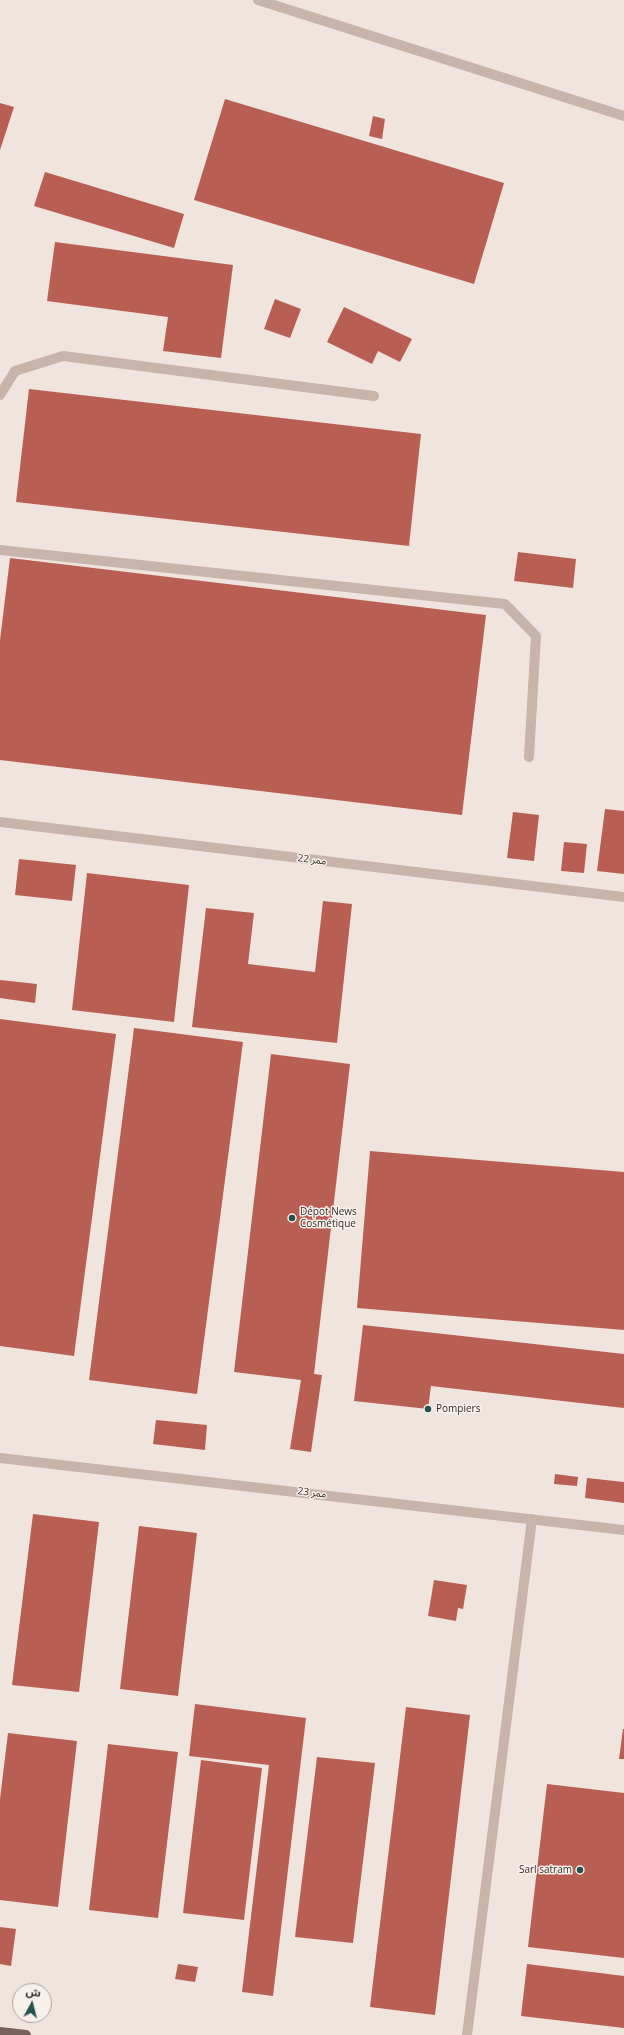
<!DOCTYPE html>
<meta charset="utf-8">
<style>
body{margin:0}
#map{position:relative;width:624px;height:2035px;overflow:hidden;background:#f0e5de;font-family:"Open Sans","Noto Sans Arabic",sans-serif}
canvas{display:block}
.north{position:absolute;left:12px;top:1983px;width:40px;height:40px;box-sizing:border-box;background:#f8f0ea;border:1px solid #aaa29d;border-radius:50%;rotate:7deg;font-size:11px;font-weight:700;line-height:16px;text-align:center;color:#352c2a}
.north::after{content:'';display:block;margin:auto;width:14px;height:18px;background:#24524f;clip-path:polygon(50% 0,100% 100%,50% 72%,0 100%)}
</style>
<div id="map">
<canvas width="624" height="2035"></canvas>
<div class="north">ش</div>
</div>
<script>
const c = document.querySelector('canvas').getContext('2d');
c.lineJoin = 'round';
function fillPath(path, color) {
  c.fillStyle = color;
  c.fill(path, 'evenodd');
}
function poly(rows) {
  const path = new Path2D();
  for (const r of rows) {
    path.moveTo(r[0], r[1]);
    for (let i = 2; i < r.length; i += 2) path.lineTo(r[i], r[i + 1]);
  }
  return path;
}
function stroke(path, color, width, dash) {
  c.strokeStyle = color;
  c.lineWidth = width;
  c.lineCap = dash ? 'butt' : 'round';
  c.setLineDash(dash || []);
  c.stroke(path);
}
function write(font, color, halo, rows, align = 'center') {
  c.font = font + ' "Open Sans","Noto Sans Arabic",sans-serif';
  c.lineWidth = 3;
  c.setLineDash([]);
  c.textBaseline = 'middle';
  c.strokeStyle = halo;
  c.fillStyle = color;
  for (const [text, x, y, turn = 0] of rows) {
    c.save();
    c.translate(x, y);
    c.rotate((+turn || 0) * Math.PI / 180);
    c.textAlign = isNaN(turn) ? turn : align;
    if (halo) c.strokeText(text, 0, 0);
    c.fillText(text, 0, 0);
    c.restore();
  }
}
fillPath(poly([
 [225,99,504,183,474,284,194,200],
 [0,103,14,107,0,150],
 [373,116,385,119,382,139,369,136],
 [45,172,184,214,174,248,34,206],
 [55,242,233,265,221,358,163,351,168,317,47,301],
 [275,299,301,309,290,338,264,329],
 [344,307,412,339,400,362,378,351,372,364,327,342],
 [29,389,421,434,409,546,16,502],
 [518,552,576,559,573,588,514,581],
 [10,558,486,615,462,815,0,760,0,640],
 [605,809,624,811,624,874,597,871],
 [513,812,539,815,534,861,507,858],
 [564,842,587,844,584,873,561,871],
 [19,859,76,865,72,901,15,895],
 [87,873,189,885,174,1022,72,1010],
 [323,901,352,904,337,1043,192,1027,206,908,254,913,248,964,315,972],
 [0,980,37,984,35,1003,0,998],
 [0,1019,116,1034,74,1356,0,1346],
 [134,1028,243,1042,197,1394,89,1380],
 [271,1054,350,1064,314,1374,322,1375,311,1452,290,1449,301,1380,234,1372],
 [370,1151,624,1172,624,1330,357,1308],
 [363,1325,624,1354,624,1408,431,1386,428,1409,354,1401],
 [156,1420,207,1425,205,1450,153,1444],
 [555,1474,578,1477,577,1486,554,1484],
 [587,1478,624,1482,624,1503,585,1498],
 [33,1514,99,1522,79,1692,12,1685],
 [139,1526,197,1533,178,1696,120,1689],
 [434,1580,467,1585,463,1609,458,1608,456,1621,428,1616],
 [195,1704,306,1718,273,1996,242,1992,269,1765,189,1756],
 [406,1707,470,1715,435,2015,370,2007],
 [623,1729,624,1729,624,1759,619,1759],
 [8,1733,77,1741,58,1907,0,1900,0,1799],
 [108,1744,178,1752,158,1918,89,1910],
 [317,1757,375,1763,353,1943,295,1937],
 [201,1760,262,1768,244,1920,183,1913],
 [547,1784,624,1793,624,1958,528,1947],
 [0,1927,16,1929,11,1966,0,1964],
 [178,1964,198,1967,195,1982,175,1979],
 [527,1964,624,1976,624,2028,521,2016]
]), '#b95e53');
stroke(poly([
 [258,0,624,116],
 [0,395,15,371,63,356,374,396],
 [0,550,505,604,536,636,529,757],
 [0,822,624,897],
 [0,1458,624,1530],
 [467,2035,532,1519]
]), '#c7b4ab', 10);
stroke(poly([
 [0,2032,26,2035]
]), '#76615c', 10);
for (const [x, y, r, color] of [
 [292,1218,4,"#24524f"],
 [428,1409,4,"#24524f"],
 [580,1870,4,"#24524f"]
]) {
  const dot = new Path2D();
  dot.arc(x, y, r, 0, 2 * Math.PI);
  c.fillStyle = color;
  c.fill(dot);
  stroke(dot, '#f8f0ea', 1.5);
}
write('10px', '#352c2a', '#f8f0ea', [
 ["ممر 22",312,860,7],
 ["ممر 23",312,1493,7]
]);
write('10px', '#352c2a', '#f8f0ea', [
 ["Dépot News",300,1212],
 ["Cosmétique",300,1224],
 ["Pompiers",436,1409],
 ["Sarl satram",572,1870,"right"]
], 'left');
</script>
